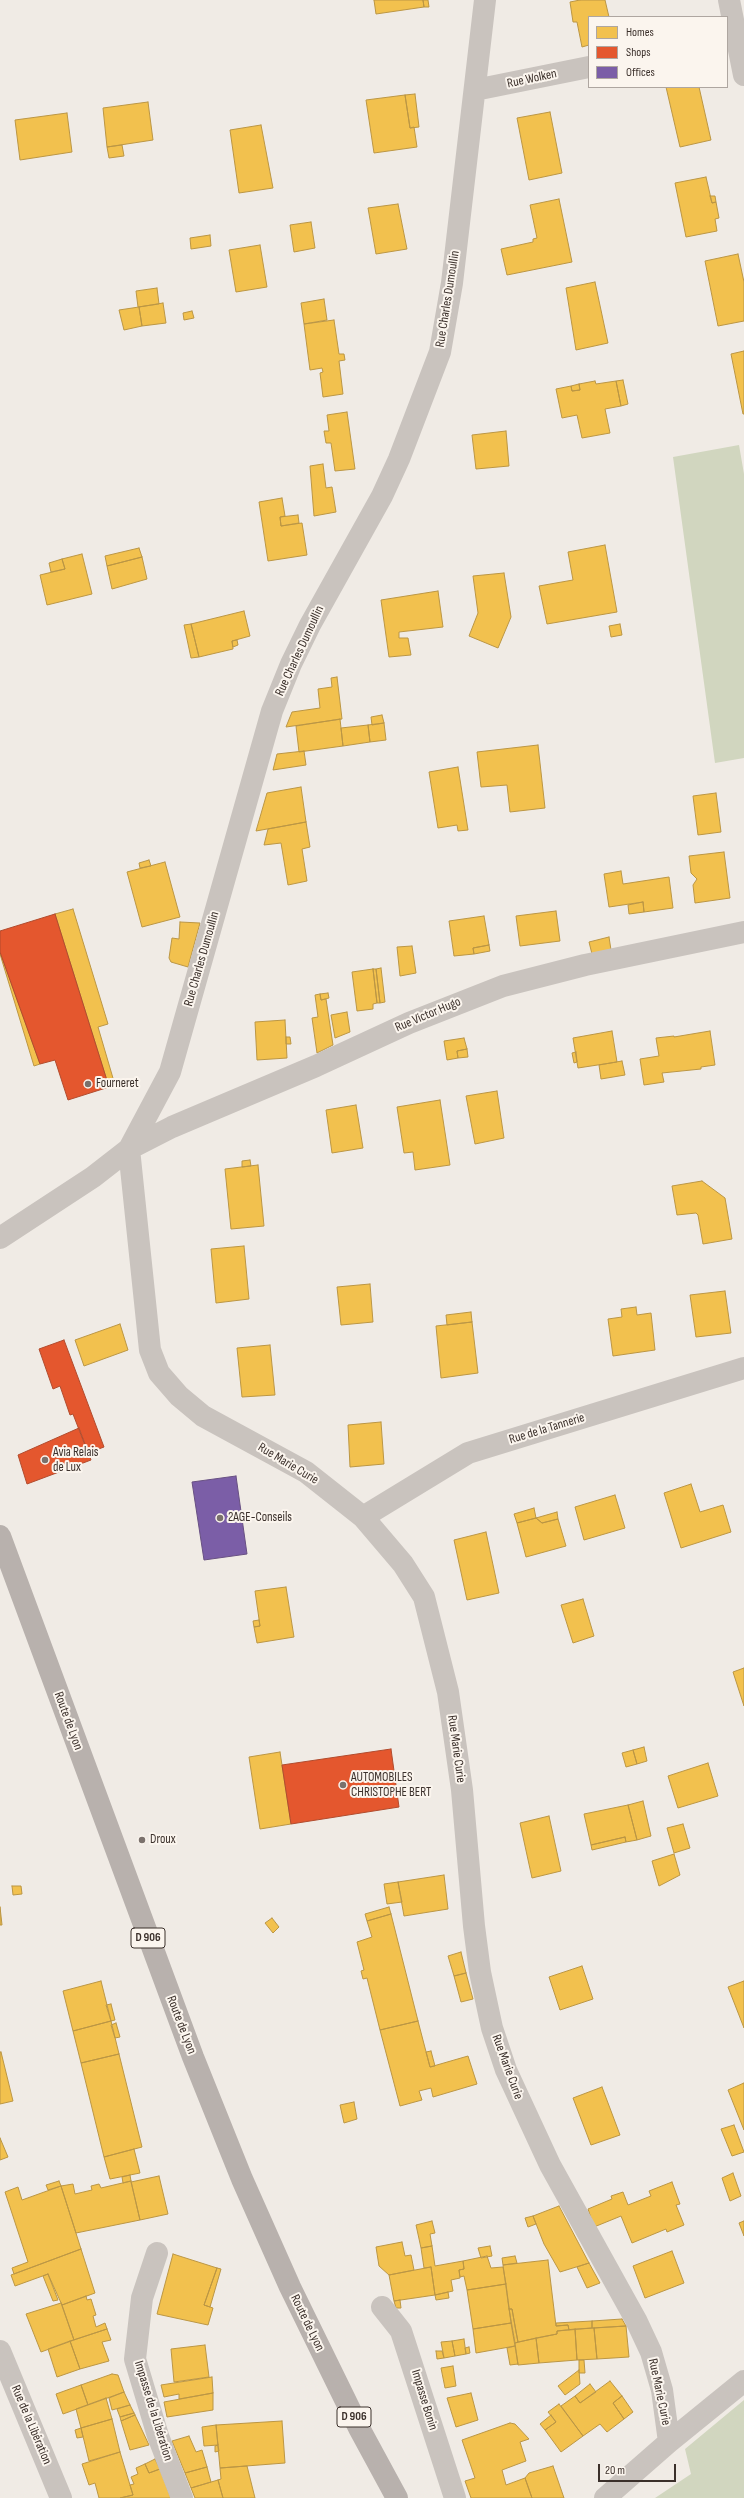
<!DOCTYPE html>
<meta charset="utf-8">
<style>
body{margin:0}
#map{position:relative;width:744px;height:2498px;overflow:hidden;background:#f0ebe5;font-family:"Sofia Sans Condensed",sans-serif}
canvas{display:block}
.legend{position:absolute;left:588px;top:16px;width:140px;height:72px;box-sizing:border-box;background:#fbf5ee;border:1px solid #aea6a0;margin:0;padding:5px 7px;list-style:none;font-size:12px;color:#3b302b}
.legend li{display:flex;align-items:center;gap:8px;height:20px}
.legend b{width:20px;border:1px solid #aea6a0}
.scale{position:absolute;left:598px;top:2464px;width:78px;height:18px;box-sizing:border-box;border:2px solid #3b302b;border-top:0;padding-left:5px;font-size:12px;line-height:14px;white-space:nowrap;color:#3b302b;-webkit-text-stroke:3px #fbf5ee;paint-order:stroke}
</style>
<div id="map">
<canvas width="744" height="2498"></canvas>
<ul class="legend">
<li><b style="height:11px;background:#f2c14e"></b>Homes</li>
<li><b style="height:11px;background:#e4572e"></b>Shops</li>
<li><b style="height:11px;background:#7b5ea7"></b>Offices</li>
</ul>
<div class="scale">20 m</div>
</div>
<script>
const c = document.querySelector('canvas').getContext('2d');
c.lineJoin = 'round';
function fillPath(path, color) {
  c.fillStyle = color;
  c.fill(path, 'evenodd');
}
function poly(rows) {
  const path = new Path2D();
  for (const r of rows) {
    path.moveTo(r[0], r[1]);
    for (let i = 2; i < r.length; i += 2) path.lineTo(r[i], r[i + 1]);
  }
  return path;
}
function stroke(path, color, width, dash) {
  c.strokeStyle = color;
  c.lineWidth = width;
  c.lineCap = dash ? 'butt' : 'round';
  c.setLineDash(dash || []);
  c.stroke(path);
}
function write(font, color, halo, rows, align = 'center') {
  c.font = font + ' "Sofia Sans Condensed",sans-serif';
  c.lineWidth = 4;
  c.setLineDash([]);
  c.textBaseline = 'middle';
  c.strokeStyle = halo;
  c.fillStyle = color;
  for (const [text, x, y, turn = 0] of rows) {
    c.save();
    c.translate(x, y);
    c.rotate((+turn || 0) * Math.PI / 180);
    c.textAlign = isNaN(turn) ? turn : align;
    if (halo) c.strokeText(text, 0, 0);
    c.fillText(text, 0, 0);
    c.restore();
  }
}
fillPath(poly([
 [739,445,744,474,744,758,715,763,673,457],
 [744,2400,744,2498,655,2498,691,2474,685,2449]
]), '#d1d6bf');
const homes = poly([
 [374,0,423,0,424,7,376,14,374,0],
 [423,0,428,0,429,7,424,7,423,0],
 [580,0,605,0,609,17,589,17,589,45,582,47,577,22,573,22,570,2,580,0],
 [666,87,699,87,711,140,680,147,666,87],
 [415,94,419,127,410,128,405,95,415,94],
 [405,95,410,128,414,127,417,147,374,153,366,100,405,95],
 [148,102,153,140,107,147,103,108,148,102],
 [550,112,562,173,529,180,517,118,550,112],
 [67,113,72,152,20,160,15,120,67,113],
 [261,125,273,188,239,193,230,130,261,125],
 [122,145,124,156,109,158,107,147,122,145],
 [706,177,712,203,716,202,719,218,715,219,717,231,686,237,675,183,706,177],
 [710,196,715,196,716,202,712,203,710,196],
 [559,199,572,262,507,275,501,249,533,242,533,239,537,238,530,205,559,199],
 [398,204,407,249,376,254,368,208,398,204],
 [311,222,315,248,294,252,290,225,311,222],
 [210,235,211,246,191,249,190,238,210,235],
 [260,245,267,287,236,292,229,250,260,245],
 [738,254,744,282,744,321,718,326,705,261,738,254],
 [595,282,608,343,576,350,566,288,595,282],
 [157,288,159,304,138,307,136,291,157,288],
 [324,299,327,320,304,324,301,303,324,299],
 [163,303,166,323,142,326,139,307,163,303],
 [139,307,142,326,124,330,119,310,139,307],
 [192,311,194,318,184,320,183,313,192,311],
 [334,320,339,354,344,354,345,360,339,361,343,394,323,397,320,373,323,372,322,368,310,370,304,324,334,320],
 [744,351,744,414,743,414,731,354,744,351],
 [623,380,628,404,621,406,616,381,623,380],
 [595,381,596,384,616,381,621,406,605,409,610,433,582,438,577,415,562,418,556,389,571,386,572,391,580,390,579,384,595,381],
 [579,384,580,390,572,391,571,386,579,384],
 [347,412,355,469,335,471,331,443,326,443,324,431,329,431,327,415,347,412],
 [506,431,509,466,476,469,472,435,506,431],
 [323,464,326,488,332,487,336,512,314,516,310,466,323,464],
 [282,498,285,516,280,517,281,526,302,523,307,555,268,561,259,502,282,498],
 [298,515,299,523,281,526,280,517,298,515],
 [605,545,617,612,547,624,539,586,573,580,568,552,605,545],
 [139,548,142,557,107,566,105,556,139,548],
 [82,554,92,594,47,605,40,575,65,569,62,559,82,554],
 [142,557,147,579,112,589,107,566,142,557],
 [62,559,65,569,51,572,49,563,62,559],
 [504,573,511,617,498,648,469,636,478,613,473,576,504,573],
 [438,591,443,627,399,632,399,638,408,638,411,655,389,657,381,600,438,591],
 [244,611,250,636,232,641,233,649,199,657,191,624,244,611],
 [191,624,199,657,191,658,184,625,191,624],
 [620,624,622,635,611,637,609,626,620,624],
 [237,640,238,645,233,647,232,641,237,640],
 [337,677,342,719,286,727,292,712,320,708,318,689,332,687,331,678,337,677],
 [382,715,384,723,372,725,371,717,382,715],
 [340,719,343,746,299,752,296,726,340,719],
 [384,723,386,740,370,742,368,725,384,723],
 [368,725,370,742,343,746,341,728,368,725],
 [538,745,545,808,510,812,507,785,481,787,477,752,538,745],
 [304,751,306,765,273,770,277,754,304,751],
 [458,767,468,830,458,831,457,825,438,828,429,772,458,767],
 [301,787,306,822,256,831,267,793,301,787],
 [716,793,721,832,698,835,693,796,716,793],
 [306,822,310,847,302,849,307,881,288,885,281,843,264,845,268,829,306,822],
 [724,852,730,898,695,903,693,885,697,879,691,873,689,856,724,852],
 [149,860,151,866,140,868,139,863,149,860],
 [165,862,180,917,142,927,127,872,165,862],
 [621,871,623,884,669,877,673,908,644,912,643,902,609,907,604,874,621,871],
 [643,902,644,912,629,914,628,905,643,902],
 [73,909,108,1024,98,1027,115,1085,109,1087,55,914,73,909],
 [556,911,560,941,520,946,516,916,556,911],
 [484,916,489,945,473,948,474,954,454,956,449,921,484,916],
 [180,922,200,923,188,967,171,962,169,958,172,938,179,939,180,922],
 [609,937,611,950,592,954,589,942,609,937],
 [489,945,490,951,474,954,473,948,489,945],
 [412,946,416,973,400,976,397,947,412,946],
 [0,952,40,1064,34,1066,0,954,0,952],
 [381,968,385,1002,380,1003,376,969,381,968],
 [373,969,376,969,380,1003,377,1003,373,969],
 [373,969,377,1003,373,1004,373,1009,357,1011,352,972,373,969],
 [328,993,329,998,321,1000,320,994,328,993],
 [320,994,321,1000,326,999,333,1045,317,1053,312,1018,318,1017,315,995,320,994],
 [347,1012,350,1032,335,1038,331,1015,347,1012],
 [285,1020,287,1058,257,1060,255,1022,285,1020],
 [612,1031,617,1062,578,1068,573,1038,612,1031],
 [710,1031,715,1065,701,1067,701,1069,662,1073,664,1082,644,1085,640,1059,659,1056,656,1038,674,1036,674,1037,710,1031],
 [286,1037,290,1037,291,1044,286,1044,286,1037],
 [464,1038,467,1049,457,1051,458,1058,447,1060,444,1041,464,1038],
 [467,1049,468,1057,458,1058,457,1051,467,1049],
 [576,1052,577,1062,574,1063,572,1053,576,1052],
 [622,1061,625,1075,601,1079,599,1065,622,1061],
 [497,1091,504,1138,475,1144,466,1096,497,1091],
 [440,1100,450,1165,415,1170,413,1152,404,1153,397,1107,440,1100],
 [356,1105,363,1148,332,1153,326,1110,356,1105],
 [250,1160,251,1166,242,1167,242,1161,250,1160],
 [258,1165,264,1226,231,1229,225,1169,258,1165],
 [702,1181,725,1198,732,1239,703,1244,698,1215,696,1213,677,1215,672,1186,702,1181],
 [244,1246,249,1299,216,1303,211,1249,244,1246],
 [370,1284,373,1322,341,1325,337,1287,370,1284],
 [725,1291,731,1333,696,1337,690,1295,725,1291],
 [636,1307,637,1315,651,1313,655,1350,613,1356,608,1319,622,1317,621,1309,636,1307],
 [471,1312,472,1322,447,1325,446,1315,471,1312],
 [472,1322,478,1373,441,1378,436,1326,472,1322],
 [120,1324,128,1350,84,1366,75,1340,120,1324],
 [270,1345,275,1395,242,1397,237,1348,270,1345],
 [381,1422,384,1464,350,1467,348,1425,381,1422],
 [691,1484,700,1512,723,1505,731,1532,681,1548,664,1493,691,1484],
 [615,1495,625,1528,584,1540,575,1507,615,1495],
 [534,1508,536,1518,517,1523,514,1514,534,1508],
 [557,1512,558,1519,542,1523,536,1518,557,1512],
 [536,1518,542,1523,558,1519,566,1546,526,1557,517,1523,536,1518],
 [486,1532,499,1593,467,1600,454,1540,486,1532],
 [286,1587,294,1637,257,1643,254,1627,260,1626,255,1591,286,1587],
 [583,1599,594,1636,573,1643,561,1605,583,1599],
 [259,1620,260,1626,254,1627,253,1621,259,1620],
 [744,1668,744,1706,733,1672,744,1668],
 [644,1747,647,1761,637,1764,633,1750,644,1747],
 [633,1750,637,1764,626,1767,622,1753,633,1750],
 [280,1752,291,1824,260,1829,249,1757,280,1752],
 [708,1763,718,1796,678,1808,668,1776,708,1763],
 [643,1801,651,1836,637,1840,628,1805,643,1801],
 [628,1805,637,1840,626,1842,625,1837,591,1845,584,1814,628,1805],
 [549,1816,561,1871,532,1878,520,1823,549,1816],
 [683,1824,690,1848,674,1853,667,1828,683,1824],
 [625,1837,626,1842,592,1850,591,1845,625,1837],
 [674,1854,680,1875,659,1886,652,1861,674,1854],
 [444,1875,448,1909,404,1916,398,1882,444,1875],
 [398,1882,402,1902,387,1904,384,1884,398,1882],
 [12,1886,21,1886,22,1894,13,1895,12,1886],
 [0,1907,2,1925,0,1925,0,1907],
 [389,1907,391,1914,367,1921,365,1914,389,1907],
 [391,1914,418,2021,380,2030,367,1978,363,1979,361,1971,364,1970,357,1942,372,1937,367,1921,391,1914],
 [272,1918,279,1927,273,1933,265,1923,272,1918],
 [461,1952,466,1973,454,1976,448,1956,461,1952],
 [582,1966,593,1999,560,2010,549,1977,582,1966],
 [466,1973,473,1999,461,2002,454,1976,466,1973],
 [101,1981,111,2021,73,2031,63,1991,101,1981],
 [744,1981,744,2028,728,1987,744,1981],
 [111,2004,115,2020,111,2021,106,2005,111,2004],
 [111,2021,119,2054,81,2063,73,2031,111,2021],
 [418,2021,430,2067,468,2056,477,2084,433,2097,431,2088,419,2091,422,2100,400,2106,380,2030,418,2021],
 [116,2023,120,2037,115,2038,111,2025,116,2023],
 [431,2051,435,2066,430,2067,426,2052,431,2051],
 [1,2052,13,2101,0,2104,0,2052,1,2052],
 [119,2054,142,2147,104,2157,81,2063,119,2054],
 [744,2083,744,2130,728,2090,744,2083],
 [602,2087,620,2135,591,2145,573,2098,602,2087],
 [354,2102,357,2119,344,2123,340,2105,354,2102],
 [734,2125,744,2152,732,2156,721,2129,734,2125],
 [0,2138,8,2157,0,2160,0,2138],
 [134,2149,140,2173,110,2179,104,2157,134,2149],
 [733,2173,741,2196,730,2201,722,2178,733,2173],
 [130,2175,131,2181,123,2183,122,2177,130,2175],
 [159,2176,168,2214,140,2220,131,2182,159,2176],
 [59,2181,61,2186,48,2190,46,2185,59,2181],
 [131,2181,140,2220,76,2233,61,2186,73,2184,75,2194,92,2190,91,2186,99,2184,101,2188,131,2181],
 [672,2182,680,2204,676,2205,684,2225,667,2232,666,2229,632,2243,621,2216,594,2227,588,2209,612,2199,611,2196,623,2192,628,2205,651,2196,649,2191,672,2182],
 [61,2186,81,2249,14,2274,12,2268,28,2262,5,2192,18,2187,22,2200,61,2186],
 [559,2206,589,2263,560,2272,544,2244,533,2216,559,2206],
 [533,2216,536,2224,528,2227,525,2218,533,2216],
 [432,2221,435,2233,430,2234,432,2246,421,2248,416,2225,432,2221],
 [744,2221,744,2236,739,2223,744,2221],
 [402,2242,405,2256,411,2255,414,2270,389,2275,379,2266,376,2247,402,2242],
 [432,2246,435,2266,463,2261,464,2269,459,2270,460,2278,451,2280,453,2291,435,2295,431,2267,424,2268,421,2248,432,2246],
 [490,2246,492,2256,481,2258,478,2248,490,2246],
 [81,2249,95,2293,62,2305,48,2274,15,2286,11,2275,81,2249],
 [672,2251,684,2283,645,2298,633,2266,672,2251],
 [173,2254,217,2268,204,2305,213,2308,208,2325,157,2314,173,2254],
 [487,2256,491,2268,503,2267,506,2284,467,2290,464,2276,460,2277,459,2270,464,2269,463,2261,487,2256],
 [515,2256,517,2263,503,2265,502,2258,515,2256],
 [548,2260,556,2326,568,2325,569,2330,557,2331,557,2334,518,2342,512,2309,509,2309,503,2265,548,2260],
 [589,2263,600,2283,587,2288,577,2267,589,2263],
 [431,2267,435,2295,394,2301,389,2275,431,2267],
 [217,2268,221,2269,210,2307,204,2305,217,2268],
 [48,2274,58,2300,53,2301,43,2276,48,2274],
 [506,2284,511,2323,473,2329,467,2290,506,2284],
 [448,2292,449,2298,436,2300,435,2295,448,2292],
 [86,2296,87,2300,91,2299,96,2315,93,2316,96,2327,105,2323,107,2329,74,2340,62,2305,86,2296],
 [400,2300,401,2308,396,2308,394,2301,400,2300],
 [61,2303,74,2340,41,2352,26,2314,61,2303],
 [509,2309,512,2309,516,2332,518,2342,515,2343,509,2309],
 [622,2319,626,2326,592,2328,592,2321,622,2319],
 [592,2321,592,2328,569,2330,568,2325,556,2326,556,2323,592,2321],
 [511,2323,515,2346,476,2353,473,2329,511,2323],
 [626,2326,629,2357,597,2359,594,2328,626,2326],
 [594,2328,597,2359,577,2360,575,2329,594,2328],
 [107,2329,111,2340,102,2342,109,2361,80,2369,70,2341,107,2329],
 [575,2329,577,2360,539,2363,536,2338,557,2334,557,2331,575,2329],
 [536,2338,539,2363,518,2365,515,2343,536,2338],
 [464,2339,466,2354,455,2356,452,2341,464,2339],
 [70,2341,80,2369,57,2377,48,2349,70,2341],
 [452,2341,455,2356,444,2358,441,2342,452,2341],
 [205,2345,209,2377,174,2382,171,2349,205,2345],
 [515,2346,518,2364,510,2365,507,2348,515,2346],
 [469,2347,470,2353,466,2354,465,2348,469,2347],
 [436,2351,442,2351,444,2358,437,2359,436,2351],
 [579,2360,584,2360,585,2373,579,2373,579,2360],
 [453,2366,456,2386,445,2388,441,2368,453,2366],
 [579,2370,580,2384,565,2395,558,2386,579,2370],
 [112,2374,118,2375,124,2392,88,2405,81,2385,112,2374],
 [212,2377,213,2393,179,2399,179,2394,164,2397,161,2385,212,2377],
 [610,2381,622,2396,613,2403,624,2419,607,2432,600,2424,583,2436,561,2406,575,2396,580,2403,610,2381],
 [590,2384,596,2392,580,2403,575,2396,590,2384],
 [81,2385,88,2405,63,2414,56,2394,81,2385],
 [124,2392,130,2405,112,2410,109,2398,124,2392],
 [213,2393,213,2410,167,2417,164,2402,213,2393],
 [471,2393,478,2420,456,2427,447,2398,471,2393],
 [622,2396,633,2412,624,2419,613,2403,622,2396],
 [106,2398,112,2419,81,2428,76,2409,106,2398],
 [559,2404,583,2436,561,2452,545,2430,556,2422,548,2412,559,2404],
 [130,2405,134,2413,120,2417,117,2409,130,2405],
 [134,2413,135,2415,121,2421,120,2417,134,2413],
 [135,2415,149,2445,130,2450,121,2421,135,2415],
 [551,2415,556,2422,545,2430,540,2424,551,2415],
 [112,2419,120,2452,89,2461,81,2428,112,2419],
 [282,2421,285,2463,220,2468,216,2425,282,2421],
 [510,2423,515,2424,529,2439,520,2442,526,2461,502,2470,506,2485,525,2478,532,2498,471,2498,465,2481,475,2478,462,2440,510,2423],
 [216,2425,218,2445,204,2446,202,2427,216,2425],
 [81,2428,83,2437,77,2438,75,2430,81,2428],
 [189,2436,196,2452,202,2450,207,2467,185,2473,172,2441,189,2436],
 [218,2445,219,2451,215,2452,215,2446,218,2445],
 [120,2452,133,2495,120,2498,99,2498,95,2483,89,2485,82,2464,120,2452],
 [155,2459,160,2469,149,2473,145,2464,155,2459],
 [145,2464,149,2473,160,2469,171,2498,120,2498,133,2495,130,2485,134,2484,131,2477,138,2474,136,2468,145,2464],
 [247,2466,255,2498,223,2498,218,2480,221,2479,220,2468,247,2466],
 [553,2466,564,2498,532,2498,525,2478,529,2473,553,2466],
 [207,2467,211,2482,191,2488,185,2473,207,2467],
 [218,2480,223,2498,195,2498,191,2488,218,2480]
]);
fillPath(homes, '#f2c14e');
stroke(homes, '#bb9644', 1);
const shops = poly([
 [55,914,109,1087,68,1100,55,1060,40,1064,0,952,0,931,55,914],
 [64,1340,104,1447,88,1453,73,1414,70,1415,60,1386,53,1389,39,1349,64,1340],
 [79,1428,91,1460,27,1484,18,1455,79,1428],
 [391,1749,399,1807,291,1824,282,1765,391,1749]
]);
fillPath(shops, '#e4572e');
stroke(shops, '#b14b2d', 1);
const offices = poly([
 [236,1476,247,1554,204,1560,192,1482,236,1476]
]);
fillPath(offices, '#7b5ea7');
stroke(offices, '#685082', 1);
stroke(poly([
 [729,0,744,75],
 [475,90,589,67],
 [129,1149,150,1350,159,1373,179,1396,203,1416,306,1472,363,1517,403,1564,424,1597,448,1692,462,1790,474,1926,480,1972,492,2028,506,2070,550,2165,636,2320,651,2352,662,2390,669,2442],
 [129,1149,172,1127,316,1066,409,1023,503,986,585,965,744,932],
 [0,1238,93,1177,129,1149,170,1072,272,711,291,664,310,625,382,496,399,459,440,352,452,283,485,0],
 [363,1517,468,1453,744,1368],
 [157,2253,142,2298,135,2359,158,2436,182,2498],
 [382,2307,401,2331,455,2498],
 [0,2351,61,2498],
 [605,2498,669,2442,744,2381]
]), '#c9c3be', 22);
stroke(poly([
 [0,1536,193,2057,242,2179,290,2287,359,2428,397,2498]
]), '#b8b1ad', 22);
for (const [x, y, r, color] of [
 [88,1084,4,"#7a716c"],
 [45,1460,4,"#7a716c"],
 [220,1518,4,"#7a716c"],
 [343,1785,4,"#7a716c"],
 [142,1840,4,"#7a716c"]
]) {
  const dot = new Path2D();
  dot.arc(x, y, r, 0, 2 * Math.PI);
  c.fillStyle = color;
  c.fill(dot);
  stroke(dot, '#fbf5ee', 1.5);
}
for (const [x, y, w] of [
 [148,1938,34],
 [354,2417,34]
]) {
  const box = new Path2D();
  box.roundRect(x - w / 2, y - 10, w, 20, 3);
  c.fillStyle = '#fbf5ee';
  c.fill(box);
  stroke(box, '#3b302b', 1);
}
write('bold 12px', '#3b302b', null, [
 ["D 906",148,1938],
 ["D 906",354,2417]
]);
write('13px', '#3b302b', '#fbf5ee', [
 ["Rue Wolken",532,79,-12],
 ["Rue Charles Dumoullin",448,299,-81],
 ["Rue Charles Dumoullin",300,651,-65],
 ["Rue Charles Dumoullin",202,959,-74],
 ["Rue Victor Hugo",428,1015,-23],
 ["Rue de la Tannerie",547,1429,-17],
 ["Rue Marie Curie",288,1464,31],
 ["Route de Lyon",68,1721,70],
 ["Rue Marie Curie",456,1749,82],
 ["Route de Lyon",181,2025,69],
 ["Rue Marie Curie",507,2067,70],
 ["Route de Lyon",307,2323,64],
 ["Rue Marie Curie",659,2392,78],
 ["Impasse Bonin",424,2400,73],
 ["Impasse de la Libération",153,2411,73],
 ["Rue de la Libération",31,2425,67]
]);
write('13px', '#3b302b', '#fbf5ee', [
 ["Fourneret",96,1084],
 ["Avia Relais",53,1453],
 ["de Lux",53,1468],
 ["2AGE-Conseils",228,1518],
 ["AUTOMOBILES",351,1778],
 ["CHRISTOPHE BERT",351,1793],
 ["Droux",150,1840]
], 'left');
</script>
